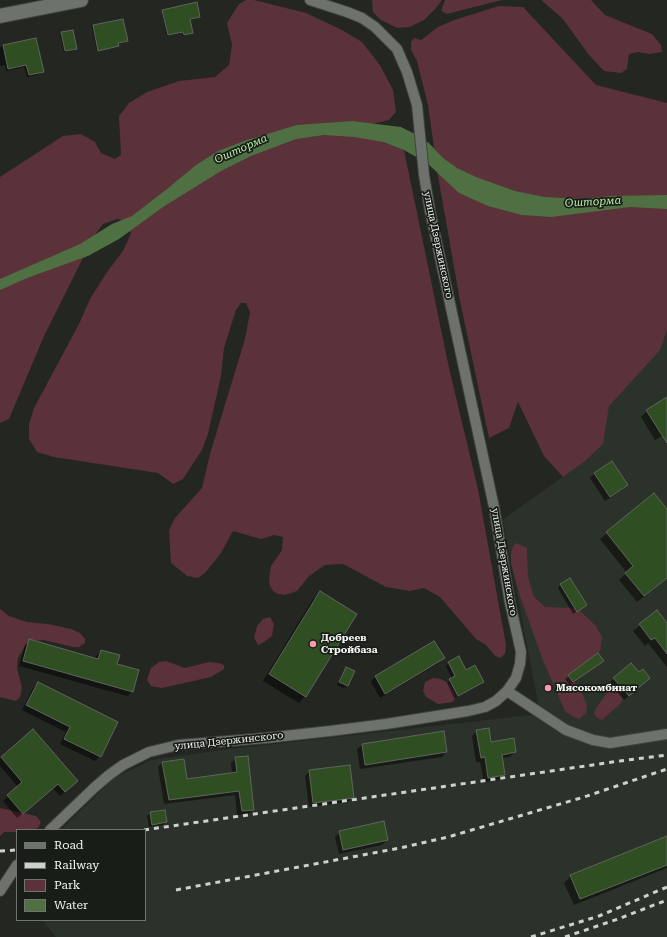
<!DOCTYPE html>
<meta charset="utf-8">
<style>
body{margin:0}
#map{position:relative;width:667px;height:937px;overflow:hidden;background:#232621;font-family:"Roboto Serif",serif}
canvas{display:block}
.legend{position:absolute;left:16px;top:829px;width:130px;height:92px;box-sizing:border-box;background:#191d18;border:1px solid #70736f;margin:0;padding:5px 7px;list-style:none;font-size:12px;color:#f2f5f2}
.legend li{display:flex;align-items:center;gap:8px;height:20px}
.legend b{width:20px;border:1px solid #70736f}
</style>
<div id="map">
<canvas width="667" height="937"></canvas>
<ul class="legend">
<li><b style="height:5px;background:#6d726c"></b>Road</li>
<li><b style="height:5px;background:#ced1ce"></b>Railway</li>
<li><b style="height:11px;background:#5b313a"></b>Park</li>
<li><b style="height:11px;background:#4f7043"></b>Water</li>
</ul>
</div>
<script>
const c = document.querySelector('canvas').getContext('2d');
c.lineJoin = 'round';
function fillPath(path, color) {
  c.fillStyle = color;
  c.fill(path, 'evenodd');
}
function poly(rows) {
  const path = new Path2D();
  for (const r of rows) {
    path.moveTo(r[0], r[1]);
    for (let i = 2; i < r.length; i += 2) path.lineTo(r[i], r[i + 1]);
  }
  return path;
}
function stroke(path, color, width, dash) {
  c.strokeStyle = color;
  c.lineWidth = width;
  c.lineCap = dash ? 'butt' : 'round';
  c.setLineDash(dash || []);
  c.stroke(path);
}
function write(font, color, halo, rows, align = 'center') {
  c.font = font + ' "Roboto Serif",serif';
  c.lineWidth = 3.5;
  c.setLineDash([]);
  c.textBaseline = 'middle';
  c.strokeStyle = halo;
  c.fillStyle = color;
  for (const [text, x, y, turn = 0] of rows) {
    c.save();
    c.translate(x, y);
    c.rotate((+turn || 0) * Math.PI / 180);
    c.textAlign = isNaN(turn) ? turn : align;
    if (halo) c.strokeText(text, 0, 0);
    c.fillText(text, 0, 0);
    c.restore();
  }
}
fillPath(poly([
 [667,255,667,937,56,937,42,920,145,920,145,830,61,830,114,778,151,760,222,750,540,714,503,519,563,477]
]), '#2b3229');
fillPath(poly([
 [246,0,254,0,306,13,342,30,362,42,380,65,393,90,396,112,389,120,372,124,367,129,383,142,404,150,449,368,478,489,506,645,505,654,500,658,495,656,486,645,476,639,440,597,424,588,410,591,386,587,343,564,325,565,309,576,297,591,285,595,278,594,273,591,270,586,269,579,271,566,282,550,283,537,274,535,261,539,233,531,221,553,206,572,198,578,187,576,171,563,169,530,175,518,202,488,210,454,245,339,250,312,246,303,241,303,236,310,224,348,221,376,208,434,202,450,183,479,173,484,158,473,54,457,37,452,29,439,29,424,34,408,79,324,90,299,107,272,123,251,131,233,127,221,117,219,103,224,94,236,44,336,9,419,0,423,0,177,63,136,81,134,95,142,101,153,115,159,121,155,119,116,129,103,147,92,179,81,215,77,229,65,232,45,227,23,239,4],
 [372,0,442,0,436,8,424,20,410,27,397,28,381,20,373,12],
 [445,0,502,0,447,14,441,11],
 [541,0,591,0,605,15,652,34,661,45,662,52,649,54,638,52,629,54,627,69,621,73,604,71,589,55,562,18],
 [499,6,523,7,596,85,667,103,667,330,660,350,609,406,603,444,585,461,563,477,544,456,518,402,509,428,489,438,460,301,438,176,428,105,417,61,411,50,411,42,414,38,421,40,438,27,454,20],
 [516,543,527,548,528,577,534,597,545,607,577,608,596,626,602,637,600,651,574,674,575,684,581,691,587,705,586,713,579,719,572,716,565,711,542,658,520,596,511,564,511,555,513,546],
 [0,609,9,616,27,622,48,624,71,629,80,633,85,639,85,643,79,647,73,647,44,640,32,641,25,646,18,658,17,668,22,688,20,697,16,701,0,697],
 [270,617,274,624,272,636,264,642,258,645,254,638,257,626,263,619],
 [166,661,185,668,209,662,218,663,224,665,224,669,211,677,162,688,151,686,147,680,151,668,159,662],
 [433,678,441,679,450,684,456,695,453,702,438,704,426,697,423,691,425,682],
 [615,690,620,691,623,699,620,704,602,720,596,717,594,713,596,708,607,693],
 [0,808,36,816,41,822,38,828,32,830,17,830,17,832,4,832,0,836]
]), '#5b313a');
fillPath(poly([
 [352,121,401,127,415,134,429,143,443,158,457,168,476,177,515,191,544,197,583,199,611,196,667,195,667,209,630,207,551,217,522,215,488,206,459,193,427,163,404,150,383,142,355,137,324,135,296,139,251,156,221,171,163,207,119,239,88,256,27,278,0,290,0,279,80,244,112,224,132,216,167,189,196,165,218,151,247,140,297,125]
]), '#4f7043');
fillPath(poly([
 [163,11,199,17,189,20,192,33,183,36,182,33,167,36,162,12],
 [93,26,127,41,117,44,116,47,97,51,92,28],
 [61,33,76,48,75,50,64,52,60,35],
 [35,39,43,72,40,74,27,77,24,67,6,71,5,65,0,66,0,47],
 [667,398,667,433,655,440,641,417,647,411],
 [612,462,627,485,622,490,605,501,590,478,594,474],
 [654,494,667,510,667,578,637,602,619,580,627,573,600,539],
 [560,585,586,605,573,614,558,588],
 [320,593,305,696,299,703,263,681,313,599],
 [657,612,667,625,667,667,648,643,645,646,633,631],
 [30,640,95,659,96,656,101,651,116,665,132,692,127,696,19,666,25,645],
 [434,642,444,658,439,663,380,698,371,682,375,677],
 [598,654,599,664,570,685,565,679],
 [449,663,465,671,483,682,480,685,454,698,447,683,452,679,446,666],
 [346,668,347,685,344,688,337,685,343,671],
 [614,678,644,682,624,700,609,683],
 [38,683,117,722,100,756,95,761,60,744,66,732,22,710,33,688],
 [33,731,72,785,60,796,53,788,17,818,3,801,18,787,0,766,0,759],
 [477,731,490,743,515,752,510,757,502,758,504,775,500,780,484,782,480,762,476,762,472,736],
 [362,745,446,752,442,757,360,769,357,749],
 [236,758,253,810,248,814,237,815,235,795,164,804,158,767,162,763,186,780,232,774,231,763],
 [310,771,353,797,348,802,309,807,305,776],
 [164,811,166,822,163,825,149,827,147,816,150,813],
 [340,832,387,840,382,845,339,854,335,837],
 [667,839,667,868,574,905,564,883,571,876]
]), '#0007');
const building = poly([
 [197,2,200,17,190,19,193,33,184,35,183,32,168,35,162,10,197,2],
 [123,19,128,41,118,43,119,46,98,51,93,25,123,19],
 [73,30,77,49,65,51,61,32,73,30],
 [36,38,44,72,29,75,26,65,8,69,3,45,36,38],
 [667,397,667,443,646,410,667,397],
 [612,461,628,485,610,497,594,473,612,461],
 [654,493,667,509,667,578,644,596,625,573,633,566,606,532,654,493],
 [570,578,587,605,577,612,560,584,570,578],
 [320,591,357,614,306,697,269,674,320,591],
 [657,610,667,623,667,654,655,638,651,640,639,624,657,610],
 [29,639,98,659,101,650,120,655,117,664,139,670,133,692,23,661,29,639],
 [434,641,445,658,385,694,375,676,434,641],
 [598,653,604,661,573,682,568,675,598,653],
 [459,656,466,670,475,665,484,682,458,696,449,679,455,676,448,662,459,656],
 [631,663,639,672,643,669,650,678,629,696,613,678,631,663],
 [346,667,355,671,348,686,339,682,346,667],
 [38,682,118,722,101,757,64,739,70,727,26,705,38,682],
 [489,728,491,742,514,738,516,752,502,755,505,775,488,778,485,757,481,758,476,730,489,728],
 [33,729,78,781,65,792,58,784,23,814,7,795,22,782,1,757,33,729],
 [444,731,447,752,365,765,362,744,444,731],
 [248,756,254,810,242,811,239,791,169,800,162,762,184,759,187,779,237,772,235,757,248,756],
 [350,765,354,798,313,803,309,770,350,765],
 [165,810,167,822,152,825,150,812,165,810],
 [384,821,388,840,343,850,339,831,384,821],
 [667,836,667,865,580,899,570,875,667,836]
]);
fillPath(building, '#2f4f23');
stroke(building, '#60645f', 1);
const street = poly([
 [507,691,566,730,593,740,610,743,667,734],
 [50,830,95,787,109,775,123,765,149,752,178,745,266,738,330,731,386,724,468,711,485,707,496,701,507,691,516,678,520,664,521,652,510,603,494,507,430,211,424,175,417,105,407,72,397,49,375,27,362,18,347,12,310,0],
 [0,891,17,865]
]);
const secondary = poly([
 [0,16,81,0]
]);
stroke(street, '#3f423e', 12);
stroke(secondary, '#3f423e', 16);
stroke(street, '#6d726c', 10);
stroke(secondary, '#6d726c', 14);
stroke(poly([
 [144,830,620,761,667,755],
 [0,851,17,850],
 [176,890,400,848,448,837,584,797,667,769],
 [531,937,599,916,667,887],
 [565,937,618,919,667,900]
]), '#ced1ce', 3, [5, 5]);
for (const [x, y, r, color] of [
 [313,644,4,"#f39aac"],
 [548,688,4,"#f39aac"]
]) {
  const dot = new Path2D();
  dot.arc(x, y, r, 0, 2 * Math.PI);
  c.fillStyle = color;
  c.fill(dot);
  stroke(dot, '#191d18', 1.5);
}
write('10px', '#f2f5f2', '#191d18', [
 ["улица Дзержинского",438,245,78],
 ["улица Дзержинского",504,562,80],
 ["улица Дзержинского",229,741,-6]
]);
write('bold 10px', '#f2f5f2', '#191d18', [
 ["Добреев",321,638],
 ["Стройбаза",321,650],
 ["Мясокомбинат",556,688]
], 'left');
write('italic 11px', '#b7eca5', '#191d18', [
 ["Ошторма",241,149,-24],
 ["Ошторма",593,202,-3]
]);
</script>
